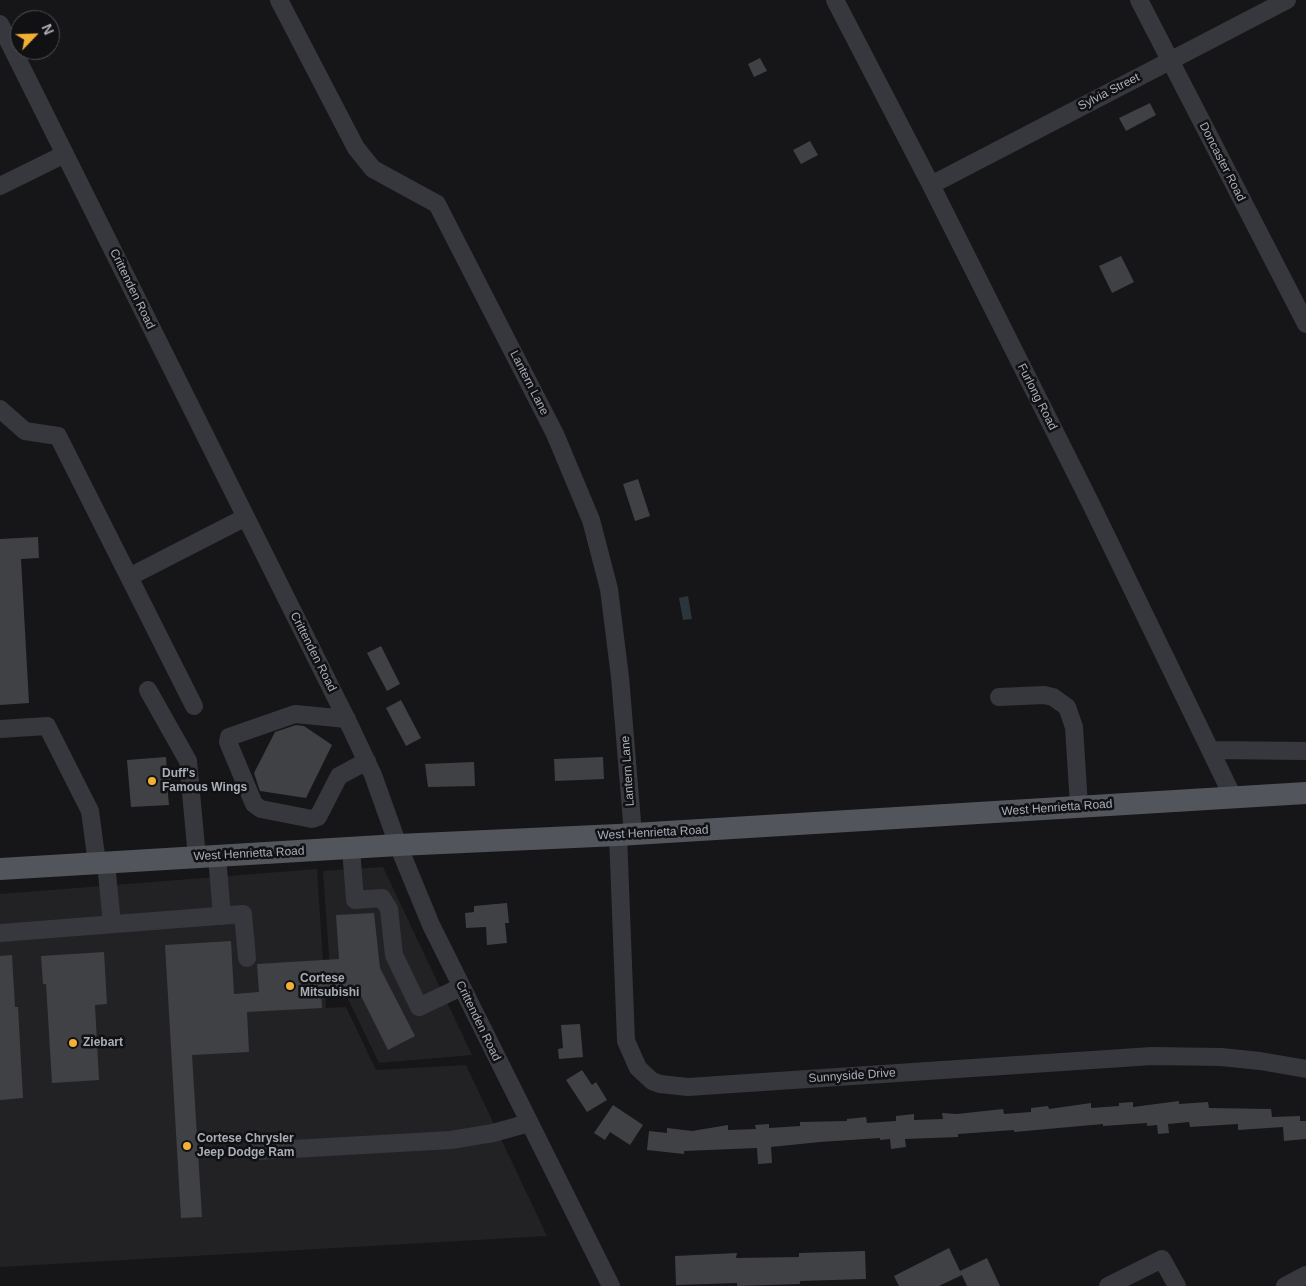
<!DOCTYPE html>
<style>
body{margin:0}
#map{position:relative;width:1306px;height:1286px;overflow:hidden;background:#161618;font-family:Helvetica,sans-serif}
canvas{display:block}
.north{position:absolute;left:10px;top:10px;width:50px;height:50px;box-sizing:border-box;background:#111113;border:1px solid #4d4f55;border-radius:50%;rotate:66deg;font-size:14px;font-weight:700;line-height:20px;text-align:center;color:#a8adb8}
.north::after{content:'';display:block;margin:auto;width:18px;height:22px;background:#f2b134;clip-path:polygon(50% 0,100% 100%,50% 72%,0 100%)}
</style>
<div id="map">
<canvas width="1306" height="1286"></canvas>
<div class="north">N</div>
</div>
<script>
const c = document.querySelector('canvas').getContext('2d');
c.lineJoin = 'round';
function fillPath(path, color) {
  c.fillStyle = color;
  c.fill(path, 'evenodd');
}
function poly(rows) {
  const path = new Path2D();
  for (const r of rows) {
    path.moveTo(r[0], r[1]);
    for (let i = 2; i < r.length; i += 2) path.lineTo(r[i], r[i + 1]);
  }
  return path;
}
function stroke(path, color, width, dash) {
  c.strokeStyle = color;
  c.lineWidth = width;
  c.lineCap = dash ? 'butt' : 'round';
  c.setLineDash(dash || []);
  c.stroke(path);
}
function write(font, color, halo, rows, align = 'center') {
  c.font = font + ' Helvetica,sans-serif';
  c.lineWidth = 5;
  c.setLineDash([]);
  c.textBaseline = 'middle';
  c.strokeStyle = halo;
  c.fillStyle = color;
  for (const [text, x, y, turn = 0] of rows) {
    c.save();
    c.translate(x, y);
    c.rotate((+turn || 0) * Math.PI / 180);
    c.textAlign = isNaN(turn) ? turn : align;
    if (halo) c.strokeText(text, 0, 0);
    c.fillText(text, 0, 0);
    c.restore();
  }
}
fillPath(poly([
 [383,867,472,1055,379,1063,347,997,332,998,323,871],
 [317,869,326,1008,346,1007,376,1070,466,1065,547,1236,0,1267,0,894]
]), '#222225');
fillPath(poly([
 [688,596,692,619,683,620,679,598]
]), '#2c353c');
fillPath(poly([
 [760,58,767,71,754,77,748,64],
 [1150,103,1156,115,1126,131,1119,118],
 [810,141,818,155,801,164,793,150],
 [1121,256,1134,282,1112,293,1099,266],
 [638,479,650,516,635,521,623,484],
 [38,537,39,558,21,559,29,703,0,705,0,539],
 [381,646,400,684,387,691,367,653],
 [401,700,421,738,406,746,386,708],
 [296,725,304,726,332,745,306,798,260,791,254,773,275,732],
 [166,757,167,772,170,772,171,785,167,784,169,805,131,807,127,760],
 [603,757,604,779,555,781,554,759],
 [474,762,475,786,428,787,425,764],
 [507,903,509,923,505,923,507,943,487,945,486,927,466,928,465,913,474,912,474,906],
 [374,913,380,968,415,1036,388,1050,356,986,321,988,322,1008,247,1012,249,1052,192,1055,202,1217,181,1218,165,945,231,941,234,994,259,992,257,964,339,959,336,915],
 [104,952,107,1004,95,1005,99,1080,52,1083,46,984,43,984,41,956],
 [12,955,15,1007,18,1007,23,1098,0,1100,0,956],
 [580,1024,583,1057,559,1059,558,1049,563,1048,561,1025],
 [582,1070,592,1085,596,1082,607,1100,587,1112,566,1080],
 [1179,1101,1179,1104,1208,1102,1209,1108,1271,1109,1272,1117,1300,1116,1300,1121,1306,1121,1306,1139,1284,1141,1283,1127,1238,1130,1238,1124,1190,1127,1189,1122,1168,1124,1169,1133,1158,1134,1157,1125,1147,1126,1147,1123,1103,1126,1103,1124,1014,1132,1014,1130,958,1134,958,1137,905,1139,906,1147,891,1149,890,1139,880,1140,880,1138,820,1142,771,1147,772,1163,758,1164,757,1148,684,1151,684,1154,647,1150,649,1131,667,1133,667,1128,692,1131,728,1125,728,1130,756,1129,755,1125,769,1124,769,1128,800,1126,800,1122,847,1121,847,1119,866,1117,867,1123,896,1121,896,1116,914,1114,914,1120,943,1119,942,1113,957,1114,1003,1109,1004,1114,1031,1112,1031,1108,1048,1106,1049,1109,1091,1103,1091,1108,1119,1106,1119,1103,1133,1102,1133,1107],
 [613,1105,643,1125,630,1145,610,1132,605,1140,594,1133],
 [949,1248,962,1275,939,1286,899,1286,894,1276],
 [865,1251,866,1279,800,1281,800,1284,737,1286,737,1283,676,1285,675,1256,737,1253,736,1258,799,1257,799,1253],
 [987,1258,1000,1286,967,1286,960,1271]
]), '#404145');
stroke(poly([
 [279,0,356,148,373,169,437,204,555,434,591,520,609,589,620,677,633,834],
 [835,0,931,185,1089,500,1233,797],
 [1139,0,1306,324],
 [0,24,350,726,373,775,398,845,431,925,611,1286],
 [931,185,1287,0],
 [0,186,65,154],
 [0,409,25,431,58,436,194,706],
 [129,577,246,517],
 [148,690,188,761,197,857],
 [999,697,1044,695,1053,697,1067,707,1074,727,1079,806],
 [347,719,295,714,229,737,228,742,254,804,261,809,312,819,318,817,339,776,367,761],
 [0,729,47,726,90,811,97,863],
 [1211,750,1306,751],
 [618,835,626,1041,638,1068,652,1081,660,1084,688,1087,1152,1056,1221,1057,1260,1061,1306,1069],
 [351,848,355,900,382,898,389,909,394,955,419,1007,461,987],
 [217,856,222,916],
 [106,863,112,924],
 [0,933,243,914,247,958],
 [257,1151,451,1140,493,1133,529,1123],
 [1108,1286,1162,1259,1177,1286],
 [1285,1286,1306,1275]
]), '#37383d', 18);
stroke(poly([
 [0,869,398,845,618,835,1306,793]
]), '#53555c', 22);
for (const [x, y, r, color] of [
 [152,781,5,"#f2b134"],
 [290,986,5,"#f2b134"],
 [73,1043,5,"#f2b134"],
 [187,1146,5,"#f2b134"]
]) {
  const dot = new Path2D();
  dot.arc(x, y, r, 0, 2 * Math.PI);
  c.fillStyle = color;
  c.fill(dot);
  stroke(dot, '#111113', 2);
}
write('12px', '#a8adb8', '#111113', [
 ["Sylvia Street",1109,92,-27],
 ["Doncaster Road",1222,162,63],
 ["Crittenden Road",132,289,64],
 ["Lantern Lane",529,383,63],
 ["Furlong Road",1037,397,63],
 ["Crittenden Road",313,652,63],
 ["Lantern Lane",628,771,-94],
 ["West Henrietta Road",1057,808,-4],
 ["West Henrietta Road",653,833,-3],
 ["West Henrietta Road",249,854,-3],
 ["Crittenden Road",478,1021,64],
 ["Sunnyside Drive",852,1076,-4]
]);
write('bold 12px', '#a8adb8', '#111113', [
 ["Duff's",162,774],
 ["Famous Wings",162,788],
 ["Cortese",300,979],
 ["Mitsubishi",300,993],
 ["Ziebart",83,1043],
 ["Cortese Chrysler",197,1139],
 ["Jeep Dodge Ram",197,1153]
], 'left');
</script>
